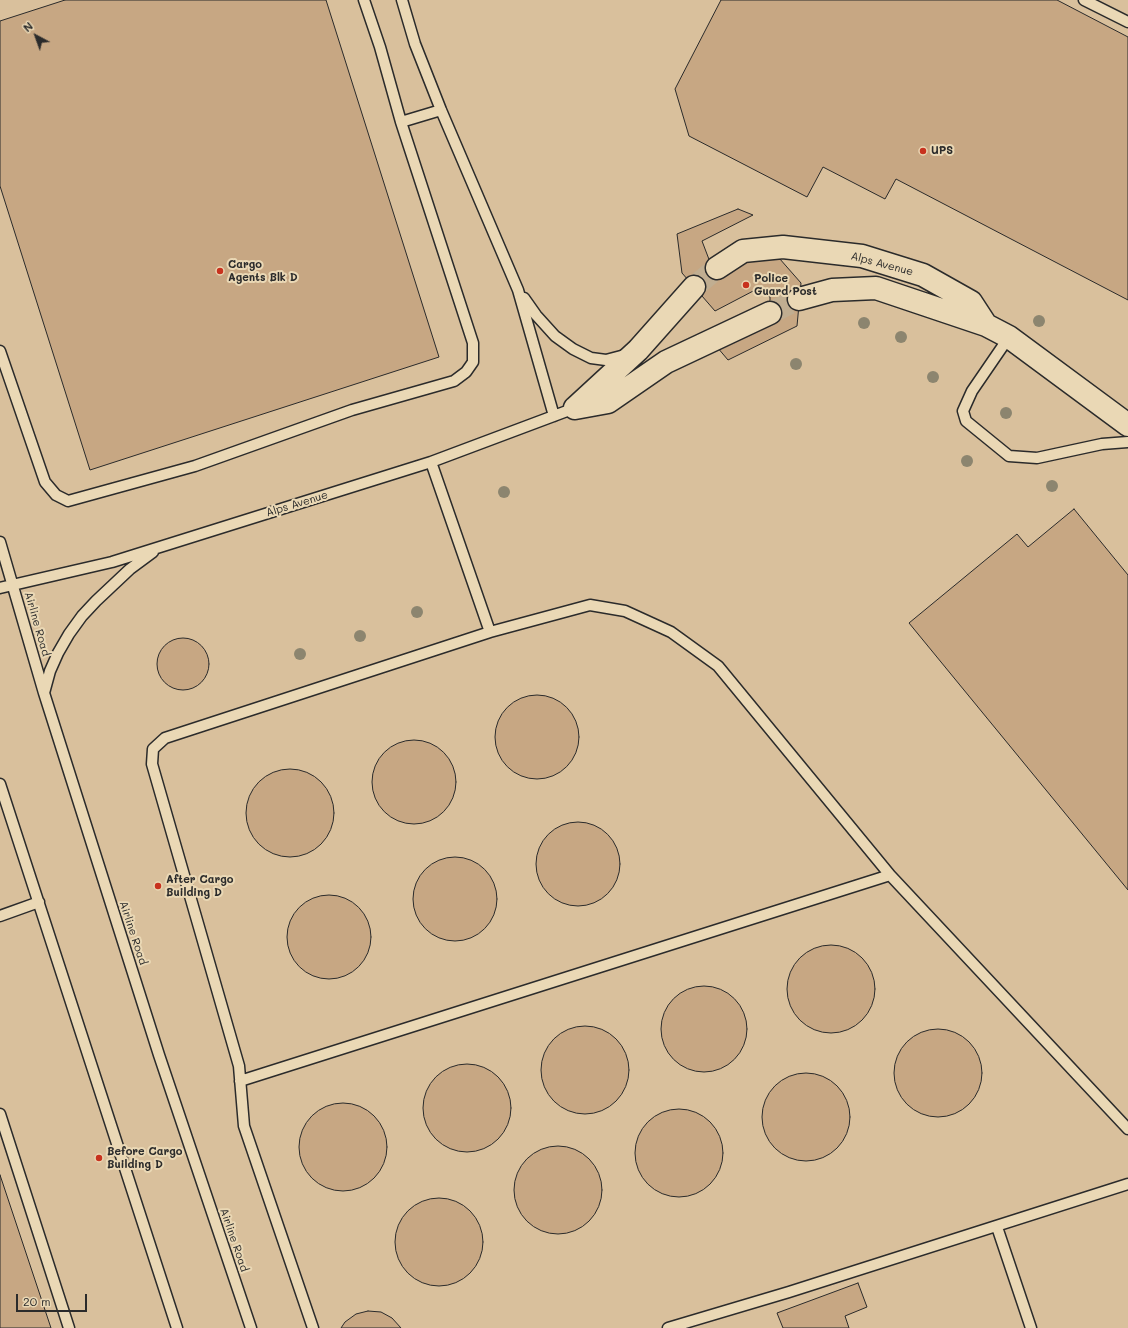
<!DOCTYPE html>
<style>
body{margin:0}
#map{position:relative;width:1128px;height:1328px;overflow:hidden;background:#e7cfaa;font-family:Mali,sans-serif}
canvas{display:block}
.north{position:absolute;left:16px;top:16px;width:40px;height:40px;-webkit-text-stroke:3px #ead8b5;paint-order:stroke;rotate:319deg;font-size:11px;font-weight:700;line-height:16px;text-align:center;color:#2b2b2b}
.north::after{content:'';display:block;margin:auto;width:14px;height:18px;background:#2b2b2b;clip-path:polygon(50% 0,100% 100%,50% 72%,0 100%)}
.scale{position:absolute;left:16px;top:1294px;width:71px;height:18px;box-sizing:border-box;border:2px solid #2b2b2b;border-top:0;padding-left:5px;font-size:12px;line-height:14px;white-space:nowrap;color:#2b2b2b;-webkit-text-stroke:3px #ead8b5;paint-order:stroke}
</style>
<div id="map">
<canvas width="1128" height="1328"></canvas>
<div class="north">N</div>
<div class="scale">20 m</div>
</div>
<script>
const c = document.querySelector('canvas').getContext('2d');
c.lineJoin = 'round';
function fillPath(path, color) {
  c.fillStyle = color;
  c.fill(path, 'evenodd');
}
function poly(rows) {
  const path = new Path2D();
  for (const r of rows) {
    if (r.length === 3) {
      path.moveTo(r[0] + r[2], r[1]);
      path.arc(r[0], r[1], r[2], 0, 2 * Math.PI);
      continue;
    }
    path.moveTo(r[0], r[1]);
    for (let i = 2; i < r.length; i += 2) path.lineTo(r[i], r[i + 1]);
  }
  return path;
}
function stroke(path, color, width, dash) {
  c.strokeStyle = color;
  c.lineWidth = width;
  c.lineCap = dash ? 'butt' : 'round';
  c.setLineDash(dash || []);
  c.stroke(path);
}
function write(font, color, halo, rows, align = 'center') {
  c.font = font + ' Mali,sans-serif';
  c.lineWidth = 4;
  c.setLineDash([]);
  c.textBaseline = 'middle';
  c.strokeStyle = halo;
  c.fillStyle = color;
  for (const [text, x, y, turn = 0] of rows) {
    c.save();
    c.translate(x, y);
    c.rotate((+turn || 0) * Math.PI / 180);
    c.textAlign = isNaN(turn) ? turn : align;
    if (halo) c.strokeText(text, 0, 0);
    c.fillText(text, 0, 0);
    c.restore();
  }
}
fillPath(poly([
 [0,0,1128,0,1128,1328,0,1328]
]), '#d9c09c');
const building = poly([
 [65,0,326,0,439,357,90,470,0,186,0,21,65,0],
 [721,0,1057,0,1128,37,1128,300,896,179,885,199,823,167,807,197,689,136,675,89,721,0],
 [738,209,753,215,702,241,710,262,724,273,772,250,801,283,797,326,728,360,717,347,770,313,770,297,757,289,715,311,682,273,677,234,738,209],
 [1074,509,1128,575,1128,890,909,623,1017,534,1028,547,1074,509],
 [183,664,26],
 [537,737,42],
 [414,782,42],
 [290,813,44],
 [578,864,42],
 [455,899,42],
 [329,937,42],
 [831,989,44],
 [704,1029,43],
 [585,1070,44],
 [938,1073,44],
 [467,1108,44],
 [806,1117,44],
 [343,1147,44],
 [679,1153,44],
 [558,1190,44],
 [0,1175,51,1328,0,1328,0,1175],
 [439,1242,44],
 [858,1283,867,1307,845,1316,849,1328,783,1328,777,1313,858,1283],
 [368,1311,381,1312,392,1318,401,1328,341,1328,345,1322,356,1314,368,1311]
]);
fillPath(building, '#c7a783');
stroke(building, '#2b2b2b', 1);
stroke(poly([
 [694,287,717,268],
 [770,313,799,299]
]), '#c1ae91', 22, [22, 11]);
const lane = poly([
 [402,0,415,44,441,110,518,290,554,416],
 [1084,0,1128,22],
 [401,122,441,110],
 [524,298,536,315,555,336,573,349,591,358,606,360,625,355],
 [1009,337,972,391,963,411,966,421,1009,456,1037,458,1102,444,1128,442],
 [0,351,45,482,56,495,68,501,195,466,352,410,454,381,466,372,473,362,473,343,401,122,380,47,364,0],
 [431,462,490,632],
 [0,542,44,693,159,1055,251,1328],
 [0,588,112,562,431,462,575,408],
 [44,693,50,671,58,653,69,634,82,616,96,601,130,569,153,552],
 [0,784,177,1328],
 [0,916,39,902],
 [240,1081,890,875],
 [0,1114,69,1328],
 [997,1227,1031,1328],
 [313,1328,244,1126,239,1066,152,764,153,749,165,738,490,632,590,605,625,611,671,632,718,666,890,875,1128,1129],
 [668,1328,789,1292,1128,1184]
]);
const secondary = poly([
 [717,268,743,251,783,247,862,256,923,275,971,302,986,325],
 [799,299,832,290,876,288,986,325,1009,337,1128,425],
 [575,408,608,402,666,362,770,313],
 [575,408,638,350,694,287]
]);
stroke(lane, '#2b2b2b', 13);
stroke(secondary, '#2b2b2b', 25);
stroke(lane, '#ead8b5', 10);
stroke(secondary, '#ead8b5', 22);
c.fillStyle = '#8c856f';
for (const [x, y] of [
 [1039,321],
 [864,323],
 [901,337],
 [796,364],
 [933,377],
 [1006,413],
 [967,461],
 [1052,486],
 [504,492],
 [417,612],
 [360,636],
 [300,654]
]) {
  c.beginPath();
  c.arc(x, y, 6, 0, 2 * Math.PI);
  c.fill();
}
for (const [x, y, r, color] of [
 [923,151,4,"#c8321e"],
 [220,271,4,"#c8321e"],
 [746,285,4,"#c8321e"],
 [158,886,4,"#c8321e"],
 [99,1158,4,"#c8321e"]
]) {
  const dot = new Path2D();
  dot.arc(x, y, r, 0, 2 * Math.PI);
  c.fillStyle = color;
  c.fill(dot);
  stroke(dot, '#ead8b5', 1.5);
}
write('bold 11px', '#2b2b2b', '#ead8b5', [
 ["UPS",931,151],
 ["Cargo",228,265],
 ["Agents Blk D",228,278],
 ["Police",754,279],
 ["Guard Post",754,292],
 ["After Cargo",166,880],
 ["Building D",166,893],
 ["Before Cargo",107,1152],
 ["Building D",107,1165]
], 'left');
write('11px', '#2b2b2b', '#ead8b5', [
 ["Alps Avenue",882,264,15],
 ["Alps Avenue",297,504,-17],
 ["Airline Road",37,624,74],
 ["Airline Road",133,933,72],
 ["Airline Road",234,1240,71]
]);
</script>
